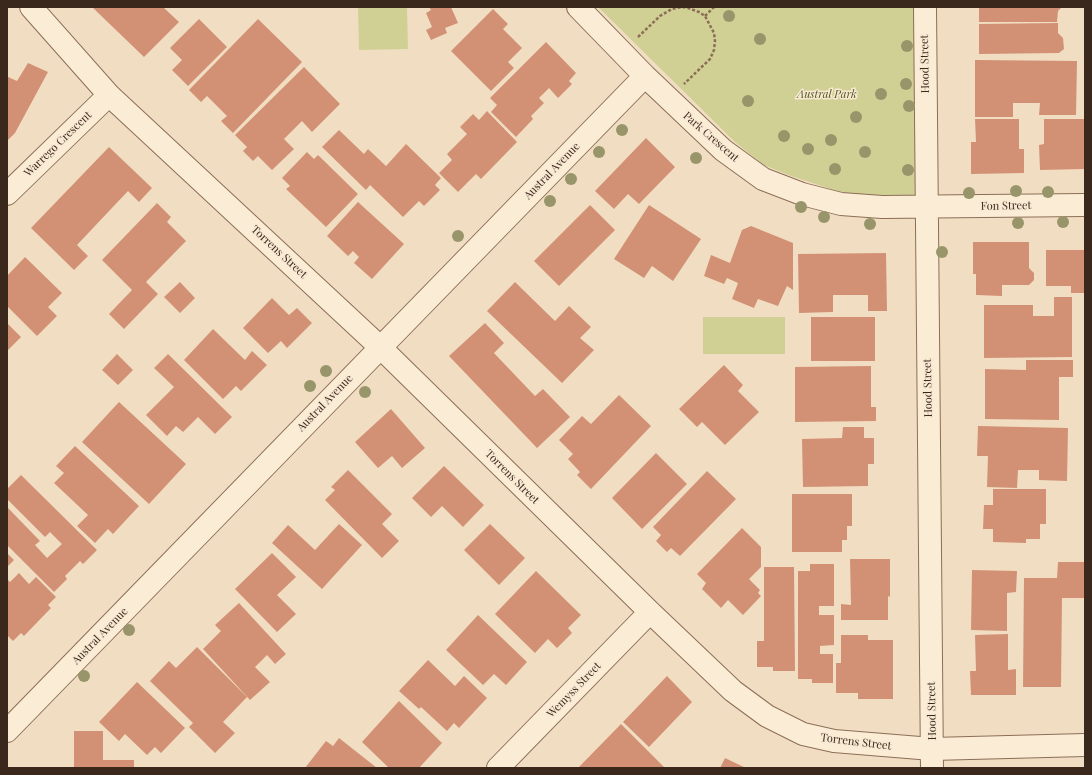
<!DOCTYPE html>
<style>
body{margin:0}
#map{position:relative;width:1092px;height:775px;overflow:hidden;background:#f1dec2;font-family:"Playfair Display",serif}
canvas{display:block}
.frame{position:absolute;inset:0;border:8px solid #3b281d;pointer-events:none}
</style>
<div id="map">
<canvas width="1092" height="775"></canvas>
<div class="frame"></div>
</div>
<script>
const c = document.querySelector('canvas').getContext('2d');
c.lineJoin = 'round';
function fillPath(path, color) {
  c.fillStyle = color;
  c.fill(path, 'evenodd');
}
function poly(rows) {
  const path = new Path2D();
  for (const r of rows) {
    path.moveTo(r[0], r[1]);
    for (let i = 2; i < r.length; i += 2) path.lineTo(r[i], r[i + 1]);
  }
  return path;
}
function stroke(path, color, width, dash) {
  c.strokeStyle = color;
  c.lineWidth = width;
  c.lineCap = dash ? 'butt' : 'round';
  c.setLineDash(dash || []);
  c.stroke(path);
}
function write(font, color, halo, rows, align = 'center') {
  c.font = font + ' "Playfair Display",serif';
  c.lineWidth = 3;
  c.setLineDash([]);
  c.textBaseline = 'middle';
  c.strokeStyle = halo;
  c.fillStyle = color;
  for (const [text, x, y, turn = 0] of rows) {
    c.save();
    c.translate(x, y);
    c.rotate((+turn || 0) * Math.PI / 180);
    c.textAlign = isNaN(turn) ? turn : align;
    if (halo) c.strokeText(text, 0, 0);
    c.fillText(text, 0, 0);
    c.restore();
  }
}
fillPath(poly([
 [358,7,407,7,408,49,359,50],
 [598,7,914,7,916,195,878,196,849,195,791,176,764,165,736,143],
 [703,317,785,317,785,354,703,354]
]), '#d0d095');
fillPath(poly([
 [92,7,163,7,179,22,144,57],
 [429,7,451,7,458,23,445,28,447,33,431,40,426,30,432,27,426,13,431,10],
 [979,7,1062,7,1058,11,1057,22,979,22],
 [493,9,508,24,503,29,522,48,508,62,514,68,491,91,451,51],
 [199,19,227,47,188,86,172,70,182,60,170,48],
 [258,19,302,62,233,133,221,121,227,116,207,96,201,102,189,90],
 [1058,23,1058,33,1063,38,1064,49,1059,53,979,54,979,24],
 [546,42,576,73,569,81,572,84,558,98,549,88,539,98,544,103,531,116,533,119,516,137,491,112,497,105,490,98],
 [975,60,1077,61,1076,115,1039,115,1040,103,1013,103,1013,117,975,117],
 [28,63,48,72,15,133,7,141,7,79,8,77,17,81],
 [304,67,340,104,312,132,302,121,284,139,294,149,272,170,258,156,253,161,243,151,247,147,235,135],
 [487,111,517,142,481,179,476,174,458,192,439,173,452,160,447,154,467,134,460,127,473,114,479,120],
 [975,119,1019,119,1019,149,1024,149,1024,173,971,174,971,142,976,142],
 [1044,119,1085,119,1085,169,1040,170,1039,145,1044,144],
 [339,130,364,154,368,149,386,166,406,144,441,178,435,185,440,190,424,206,419,201,403,217,370,185,366,190,322,147],
 [646,138,675,167,639,204,628,194,614,209,595,191],
 [109,147,152,188,139,202,128,191,77,245,88,256,74,270,31,228],
 [307,152,314,159,318,155,358,194,326,227,286,189,290,186,282,178],
 [358,202,404,244,372,279,354,263,359,257,353,251,348,256,327,236],
 [157,203,171,217,167,222,186,241,146,282,158,294,124,329,109,314,132,290,102,260],
 [590,205,615,230,559,286,534,261],
 [649,205,701,239,673,281,652,266,644,278,614,259],
 [751,226,793,243,793,290,787,286,778,306,758,299,754,308,732,299,738,283,727,278,724,284,704,276,711,255,730,263,742,230],
 [973,242,1029,242,1029,268,1034,273,1034,280,1029,285,1002,285,1002,296,976,295,976,274,973,274],
 [1046,250,1085,250,1085,293,1071,293,1071,286,1046,286],
 [886,253,887,311,868,311,868,295,833,295,833,312,799,313,798,254],
 [25,257,62,293,48,307,57,316,37,336,7,306,7,276],
 [180,282,195,298,180,313,164,297],
 [515,282,555,321,569,306,591,327,580,338,594,350,562,383,487,311],
 [1054,297,1072,297,1072,357,984,358,984,305,1033,305,1033,316,1054,316],
 [272,298,289,315,297,308,312,323,287,348,281,341,268,353,243,328],
 [811,317,875,317,875,361,811,361],
 [7,323,21,337,7,351],
 [485,323,504,343,494,353,535,396,543,389,570,417,537,448,449,356],
 [213,329,245,360,252,351,267,365,241,391,236,386,223,399,184,360],
 [117,354,133,370,118,385,102,370],
 [168,354,232,417,215,434,198,417,183,432,176,426,167,436,146,415,174,387,154,368],
 [1026,360,1073,360,1073,377,1059,377,1059,420,985,419,985,369,1026,370],
 [724,365,743,385,738,391,759,412,725,445,702,422,697,427,679,409],
 [871,366,871,407,876,407,876,421,795,422,795,367],
 [619,395,651,426,591,489,577,475,580,472,568,459,573,454,559,440,582,416,591,424],
 [119,402,186,464,149,504,82,442],
 [391,409,425,448,402,468,392,456,378,468,355,442],
 [978,426,1068,428,1067,481,1039,480,1039,470,1018,470,1017,488,987,487,988,456,977,456],
 [843,427,864,427,864,438,874,438,874,464,868,464,868,486,803,487,802,439,842,438],
 [75,446,139,506,113,534,108,529,95,543,77,526,88,515,54,483,64,473,56,466],
 [656,453,687,484,642,529,612,498],
 [444,466,484,505,463,527,442,506,431,517,412,498],
 [348,470,392,514,382,524,399,541,382,558,325,500,335,490,331,487],
 [707,471,736,499,680,556,671,548,667,552,656,541,661,535,653,527],
 [21,475,97,550,83,564,80,561,65,576,67,579,54,592,7,545,8,508,40,541,35,545,47,558,62,544,50,532,45,537,7,499,7,489],
 [993,489,1046,489,1046,524,1040,524,1040,539,1026,539,1026,543,993,542,993,529,983,529,984,505,993,505],
 [792,494,852,494,852,526,847,526,847,540,842,540,842,552,792,552],
 [339,524,362,545,322,589,272,543,288,525,315,550],
 [490,524,525,558,499,585,464,550],
 [742,528,761,547,761,567,749,579,760,590,758,593,761,596,743,615,728,600,721,608,702,589,706,583,697,574],
 [7,553,14,560,7,567],
 [272,553,296,577,277,595,296,614,277,632,235,589],
 [850,559,890,559,890,597,888,596,888,620,841,620,841,604,851,605],
 [1058,562,1085,562,1085,598,1062,598,1061,687,1023,687,1024,578,1057,578],
 [810,564,834,564,834,606,819,606,819,615,834,615,834,645,820,646,820,654,833,654,833,683,812,683,812,679,798,679,798,571,810,571],
 [764,567,794,567,795,671,773,671,773,667,757,667,757,641,764,641],
 [972,570,1017,571,1016,592,1007,593,1007,631,971,630],
 [536,571,581,615,568,628,572,633,557,648,548,639,535,653,495,614],
 [19,573,29,584,36,577,56,597,48,605,51,608,24,636,21,633,13,641,7,635,7,579,10,582],
 [239,603,286,654,275,664,267,655,255,667,270,682,250,700,203,649,221,631,215,625],
 [478,615,527,662,506,685,494,674,483,685,446,650],
 [1008,634,1008,670,1016,669,1016,695,971,695,970,671,976,671,975,635],
 [841,635,868,635,868,640,893,640,893,699,858,699,858,693,836,693,836,663,841,663],
 [197,647,247,697,223,722,235,733,215,753,189,727,193,723,150,681,169,661,176,668],
 [428,660,455,686,464,676,487,698,459,728,454,723,447,731,421,707,419,709,399,691],
 [667,676,692,702,649,747,623,722],
 [137,682,185,728,161,753,155,747,147,755,125,734,119,741,99,722],
 [399,701,442,743,419,768,389,768,362,742],
 [621,724,665,768,578,768],
 [74,731,103,731,103,760,134,760,134,768,74,768],
 [339,738,377,768,305,768,326,741,333,746],
 [725,758,746,768,720,768]
]), '#d29175');
const minor = poly([
 [31,7,109,95,380,347,650,612,733,691,767,716,803,734,834,741,932,749,1085,745],
 [578,7,645,76,723,150,763,179,802,194,841,204,882,207,1085,205],
 [925,7,932,768],
 [7,194,109,95],
 [7,731,645,76],
 [498,768,650,612]
]);
stroke(minor, '#8c6e57', 24);
stroke(poly([
 [705,16,714,7],
 [638,37,660,16,672,9,682,7,688,8,699,12,705,16,714,33,715,41,714,50,710,59,684,84]
]), '#8c6e57', 2.5, [3, 2]);
stroke(minor, '#fbecd6', 22);
c.fillStyle = '#99956a';
for (const [x, y] of [
 [729,16],
 [760,39],
 [907,46],
 [906,84],
 [881,94],
 [748,101],
 [909,106],
 [856,117],
 [622,130],
 [784,136],
 [831,140],
 [808,149],
 [599,152],
 [865,152],
 [696,158],
 [835,169],
 [908,170],
 [571,179],
 [1016,191],
 [1048,192],
 [969,193],
 [550,201],
 [801,207],
 [824,217],
 [1063,222],
 [1018,223],
 [870,224],
 [458,236],
 [942,252],
 [326,371],
 [310,386],
 [365,392],
 [129,630],
 [84,676]
]) {
  c.beginPath();
  c.arc(x, y, 6, 0, 2 * Math.PI);
  c.fill();
}
write('11px', '#3b281d', '#f8e9d2', [
 ["Hood Street",925,64,-91],
 ["Park Crescent",711,137,41],
 ["Warrego Crescent",58,144,-44],
 ["Austral Avenue",552,171,-46],
 ["Fon Street",1006,206,-1],
 ["Torrens Street",279,252,43],
 ["Hood Street",928,388,-91],
 ["Austral Avenue",325,403,-46],
 ["Torrens Street",512,477,45],
 ["Austral Avenue",100,636,-46],
 ["Wemyss Street",574,690,-46],
 ["Hood Street",932,711,-91],
 ["Torrens Street",856,742,7]
]);
write('italic 11px', '#515922', '#f8e9d2', [
 ["Austral Park",827,95]
]);
</script>
